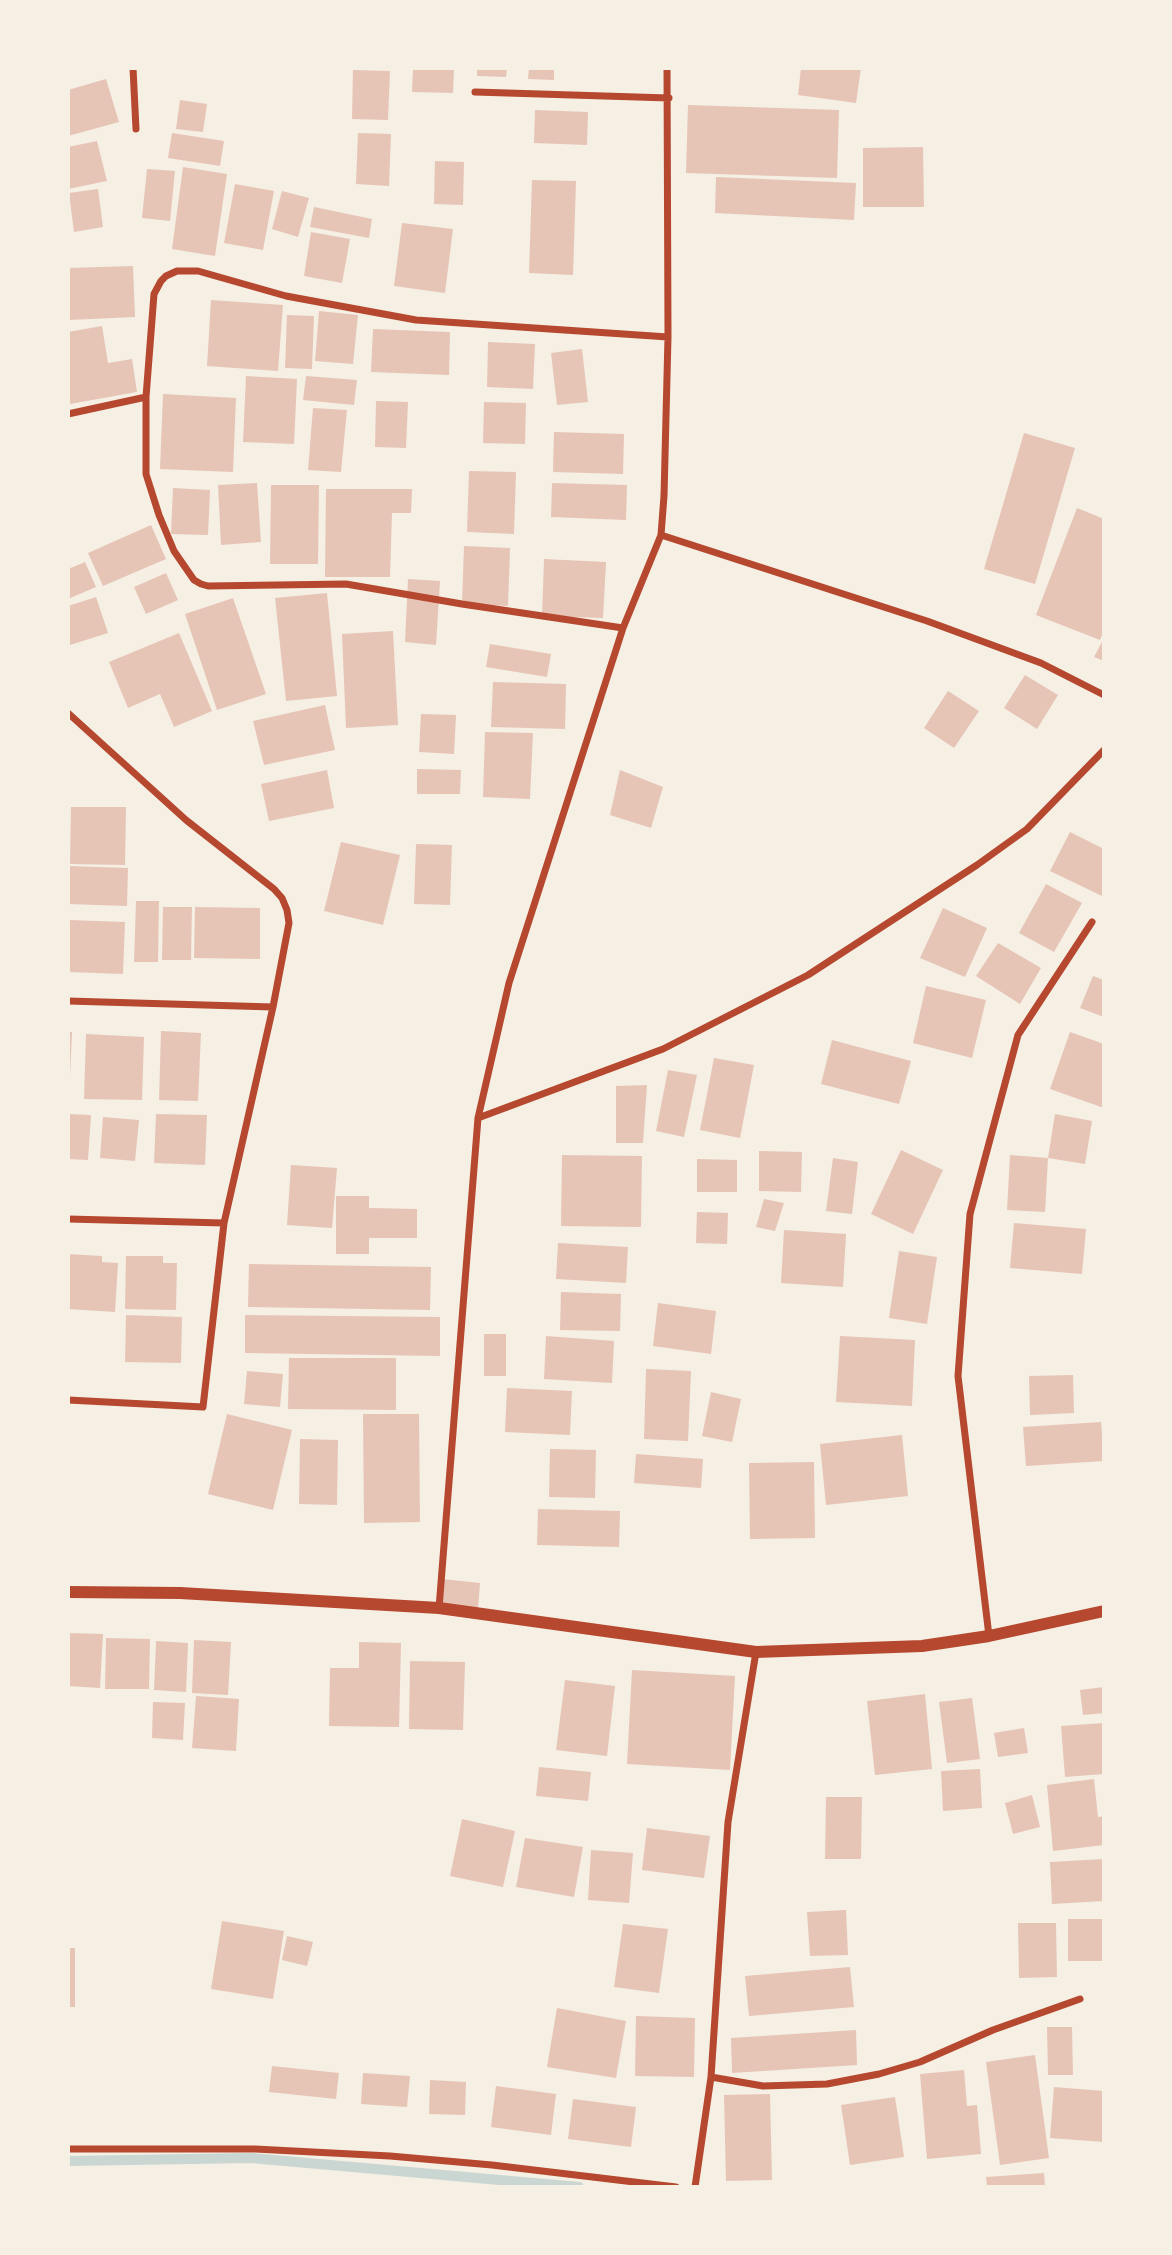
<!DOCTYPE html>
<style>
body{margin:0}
#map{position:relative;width:1172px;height:2255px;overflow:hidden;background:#f6efe4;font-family:Rubik,sans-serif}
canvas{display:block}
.frame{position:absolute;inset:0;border:70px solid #f6efe4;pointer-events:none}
</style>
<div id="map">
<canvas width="1172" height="2255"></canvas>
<div class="frame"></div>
</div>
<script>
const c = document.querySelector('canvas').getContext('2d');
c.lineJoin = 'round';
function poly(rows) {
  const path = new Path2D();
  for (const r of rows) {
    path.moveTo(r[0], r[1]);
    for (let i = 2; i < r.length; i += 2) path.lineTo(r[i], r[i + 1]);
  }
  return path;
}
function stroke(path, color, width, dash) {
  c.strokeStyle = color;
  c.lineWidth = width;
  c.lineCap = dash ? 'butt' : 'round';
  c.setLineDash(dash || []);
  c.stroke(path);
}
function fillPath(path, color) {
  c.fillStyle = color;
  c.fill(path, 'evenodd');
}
stroke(poly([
 [68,2161,251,2158,579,2187]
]), '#c9d6d2', 10);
fillPath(poly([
 [413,68,454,68,453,93,412,92],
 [477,68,507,68,506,77,477,76],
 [529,68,554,68,554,80,528,79],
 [801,68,861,68,856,103,798,95],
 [353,70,390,71,388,120,352,119],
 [106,79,119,122,68,136,68,90],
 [180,100,207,104,203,132,176,129],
 [688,105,839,110,837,178,686,173],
 [535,110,588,112,587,145,534,143],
 [172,133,224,141,220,166,168,158],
 [358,133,391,134,389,186,356,184],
 [97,141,107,181,68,189,68,147],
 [923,147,924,207,863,207,863,148],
 [435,161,464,162,463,205,434,204],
 [183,167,227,174,215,256,172,249],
 [147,169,175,171,170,221,142,218],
 [716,177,856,183,854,220,715,213],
 [532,180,576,181,573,275,529,273],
 [235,184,274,191,263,250,224,243],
 [98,189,103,227,74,232,69,193],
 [282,191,309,198,298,237,272,229],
 [314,207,372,219,369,238,310,227],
 [402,223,453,229,445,293,394,286],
 [311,232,350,239,342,283,304,276],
 [133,266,135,317,69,320,68,268],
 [211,300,283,305,278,371,207,366],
 [319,311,358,315,353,364,315,361],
 [287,315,314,316,312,369,285,368],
 [102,326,108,363,132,359,137,392,70,404,68,393,68,332],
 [373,329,450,332,449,375,371,372],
 [488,342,535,344,533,389,487,387],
 [582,349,588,402,557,405,551,353],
 [246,376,297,379,294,444,243,442],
 [306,376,357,380,354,405,303,400],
 [163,394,236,398,233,472,160,469],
 [376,401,408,402,406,448,375,447],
 [484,402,526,403,525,444,483,443],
 [313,408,347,410,341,472,308,470],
 [554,432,624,434,623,474,553,472],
 [1024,433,1075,448,1035,584,984,569],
 [469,471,516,472,514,534,467,532],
 [257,483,261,542,221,545,218,485],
 [552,483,627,485,626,520,551,517],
 [271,485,319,485,318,564,270,564],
 [173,488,210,490,208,535,171,534],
 [326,489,412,489,411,513,392,513,390,577,325,577],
 [1077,508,1104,519,1104,630,1100,640,1036,615],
 [151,525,166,559,103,586,88,553],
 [464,546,510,548,508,606,462,603],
 [544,559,606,562,603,618,542,616],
 [85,562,96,587,68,599,68,569],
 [166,573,178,600,146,614,134,587],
 [408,579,440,581,436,645,405,642],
 [327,593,337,696,286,701,275,598],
 [96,597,108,633,70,645,68,639,68,606],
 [233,598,266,694,217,710,185,614],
 [393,631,398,725,346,728,342,634],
 [179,633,212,711,174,727,160,694,128,708,109,662],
 [1104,638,1104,661,1094,657],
 [490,644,551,654,547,677,486,667],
 [1025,675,1058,695,1037,729,1004,708],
 [493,682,566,684,565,729,491,727],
 [948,691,979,711,954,748,924,728],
 [325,705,335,750,264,765,253,721],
 [421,714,456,715,454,754,419,752],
 [485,732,533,733,530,799,483,797],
 [417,769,461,770,460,794,417,794],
 [327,770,334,808,269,821,261,784],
 [620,770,663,787,651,828,610,815],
 [71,807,126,807,125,865,70,864],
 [1070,832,1104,849,1104,897,1050,871],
 [341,842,400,855,383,925,324,911],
 [416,844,452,845,450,905,414,904],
 [68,866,128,868,127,906,68,904],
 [1046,884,1082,903,1054,952,1019,933],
 [136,901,159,901,158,962,134,962],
 [163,907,192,907,191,960,162,960],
 [195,907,260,908,260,959,194,958],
 [943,908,987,928,965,977,920,958],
 [69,920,125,922,123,974,68,972],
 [998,943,1041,968,1020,1004,976,976],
 [1093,976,1104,980,1104,1017,1080,1008],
 [926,986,986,1000,972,1058,913,1043],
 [161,1031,201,1033,198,1101,159,1100],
 [68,1032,72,1032,70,1076,68,1076],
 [1070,1032,1104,1044,1104,1108,1050,1089],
 [86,1034,144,1037,142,1100,84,1099],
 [832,1040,911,1061,899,1104,821,1084],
 [714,1058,754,1065,740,1138,700,1130],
 [668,1070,697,1075,684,1137,656,1131],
 [647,1085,643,1143,616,1143,616,1086],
 [68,1114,91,1115,88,1160,68,1159],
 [156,1114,207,1115,205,1165,154,1163],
 [1055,1114,1092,1121,1085,1164,1048,1158],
 [103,1117,139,1120,135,1161,100,1158],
 [901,1150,943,1170,913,1234,871,1214],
 [759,1151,802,1152,801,1192,759,1191],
 [562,1155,642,1156,641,1227,561,1226],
 [1010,1155,1048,1158,1045,1212,1007,1210],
 [833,1158,858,1162,852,1214,826,1211],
 [697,1159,737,1160,737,1192,697,1192],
 [291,1165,337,1168,332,1228,287,1225],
 [336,1196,369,1196,369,1208,417,1209,417,1238,369,1238,369,1254,336,1254],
 [764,1199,784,1203,775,1231,756,1227],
 [697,1212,728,1213,727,1244,696,1243],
 [1014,1223,1086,1229,1082,1274,1010,1268],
 [784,1230,846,1234,843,1287,781,1283],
 [558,1243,628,1247,626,1283,556,1279],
 [899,1251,937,1257,927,1324,889,1318],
 [68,1254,102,1256,102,1262,118,1263,115,1312,68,1309],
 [126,1256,163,1256,163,1263,177,1263,176,1310,125,1309],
 [249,1264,431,1267,430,1310,248,1307],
 [561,1292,621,1294,620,1331,560,1330],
 [658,1303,716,1311,711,1354,653,1346],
 [126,1315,182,1317,181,1363,125,1362],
 [245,1315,440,1317,440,1356,245,1353],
 [484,1334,506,1334,506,1376,484,1376],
 [546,1336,614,1341,612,1383,544,1379],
 [840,1336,915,1340,912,1406,836,1402],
 [289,1358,396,1358,396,1410,288,1409],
 [646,1369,691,1371,688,1441,644,1439],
 [247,1371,283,1374,280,1407,244,1404],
 [1073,1375,1074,1413,1030,1415,1029,1376],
 [507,1388,572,1391,570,1435,505,1432],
 [711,1392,741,1399,732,1442,702,1436],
 [227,1414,292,1430,273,1510,208,1494],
 [363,1414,419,1414,420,1522,364,1523],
 [1101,1422,1104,1461,1026,1466,1023,1427],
 [902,1435,908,1496,826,1505,820,1444],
 [300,1439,338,1440,337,1505,299,1504],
 [550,1449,596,1450,595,1498,549,1497],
 [636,1454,703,1459,701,1488,634,1483],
 [814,1462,815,1538,750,1539,749,1463],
 [538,1509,620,1511,619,1547,537,1545],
 [442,1579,480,1583,478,1609,440,1605],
 [68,1633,103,1634,100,1688,68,1686],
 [106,1638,150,1639,149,1689,105,1689],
 [194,1640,231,1642,228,1695,192,1693],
 [156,1641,188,1643,186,1692,154,1690],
 [359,1642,401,1643,399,1727,329,1726,330,1668,359,1668],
 [410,1661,465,1662,463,1730,409,1729],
 [632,1670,735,1676,730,1770,627,1764],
 [565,1680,615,1686,607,1756,556,1750],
 [1104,1687,1104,1713,1083,1715,1080,1690],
 [925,1694,932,1769,875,1775,867,1701],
 [196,1696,239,1699,236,1751,192,1748],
 [972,1698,980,1759,947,1763,939,1702],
 [153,1702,185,1703,183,1740,152,1738],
 [1104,1723,1104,1774,1065,1777,1061,1726],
 [1024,1728,1028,1753,998,1757,994,1733],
 [539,1767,591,1772,588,1801,536,1796],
 [980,1769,982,1808,943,1811,941,1771],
 [1094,1779,1098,1817,1104,1816,1104,1845,1053,1851,1047,1785],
 [1032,1795,1040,1827,1013,1834,1005,1803],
 [826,1797,862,1797,861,1859,825,1859],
 [462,1819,515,1831,503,1887,450,1876],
 [647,1828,710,1836,704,1878,642,1870],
 [525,1838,583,1847,574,1897,516,1887],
 [591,1850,633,1853,629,1903,588,1900],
 [1104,1859,1104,1901,1052,1904,1050,1862],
 [846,1910,848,1955,810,1956,807,1912],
 [1068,1919,1104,1919,1104,1961,1068,1961],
 [222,1921,284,1931,273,1999,211,1989],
 [1018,1923,1056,1923,1057,1977,1019,1978],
 [623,1924,668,1929,659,1993,614,1987],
 [287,1936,313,1942,307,1966,282,1960],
 [68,1948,75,1948,75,2007,68,2007],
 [850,1967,854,2007,749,2016,745,1976],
 [557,2008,626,2021,616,2078,547,2067],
 [636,2016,695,2018,694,2077,635,2076],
 [1047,2027,1072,2027,1073,2075,1048,2075],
 [856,2030,857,2065,732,2073,731,2038],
 [1035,2055,1049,2158,1000,2165,986,2062],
 [272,2066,339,2073,336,2099,269,2092],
 [964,2070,967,2106,977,2105,981,2154,927,2159,920,2074],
 [363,2073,410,2076,407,2107,361,2104],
 [430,2080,466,2082,465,2115,429,2114],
 [496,2086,556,2094,551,2135,491,2127],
 [1054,2087,1104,2091,1104,2142,1050,2138],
 [770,2094,772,2180,726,2181,724,2095],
 [895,2097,904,2157,850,2165,841,2105],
 [573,2099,636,2107,631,2147,568,2139],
 [1044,2173,1045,2187,987,2187,986,2177]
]), '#e6c5b7');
stroke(poly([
 [133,68,136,129],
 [475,92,669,98],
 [68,414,146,397],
 [661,535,927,621,1041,663,1104,695],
 [623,628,462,604,346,584,208,586,201,584,194,580,174,551,159,515,146,474,146,397,154,294,161,281,166,276,177,271,198,271,286,296,416,320,668,337],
 [68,713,186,820,274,889,282,898,287,910,289,923,273,1007,224,1223,203,1407,68,1400],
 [68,1001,273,1007],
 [478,1118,663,1049,808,975,977,865,1027,829,1104,750],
 [68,1219,224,1223],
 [439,1608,478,1118,509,983,623,628,661,535,664,496,668,337,667,68],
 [989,1636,958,1376,970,1214,1018,1035,1092,922],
 [711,2077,763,2086,827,2084,879,2074,920,2062,993,2030,1080,1999],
 [68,2149,255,2149,390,2156,492,2165,676,2187],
 [695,2187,711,2077,728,1822,756,1652]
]), '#b5482f', 7);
stroke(poly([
 [68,1592,180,1593,439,1608,756,1652,922,1646,989,1636,1104,1611]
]), '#b5482f', 12);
</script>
